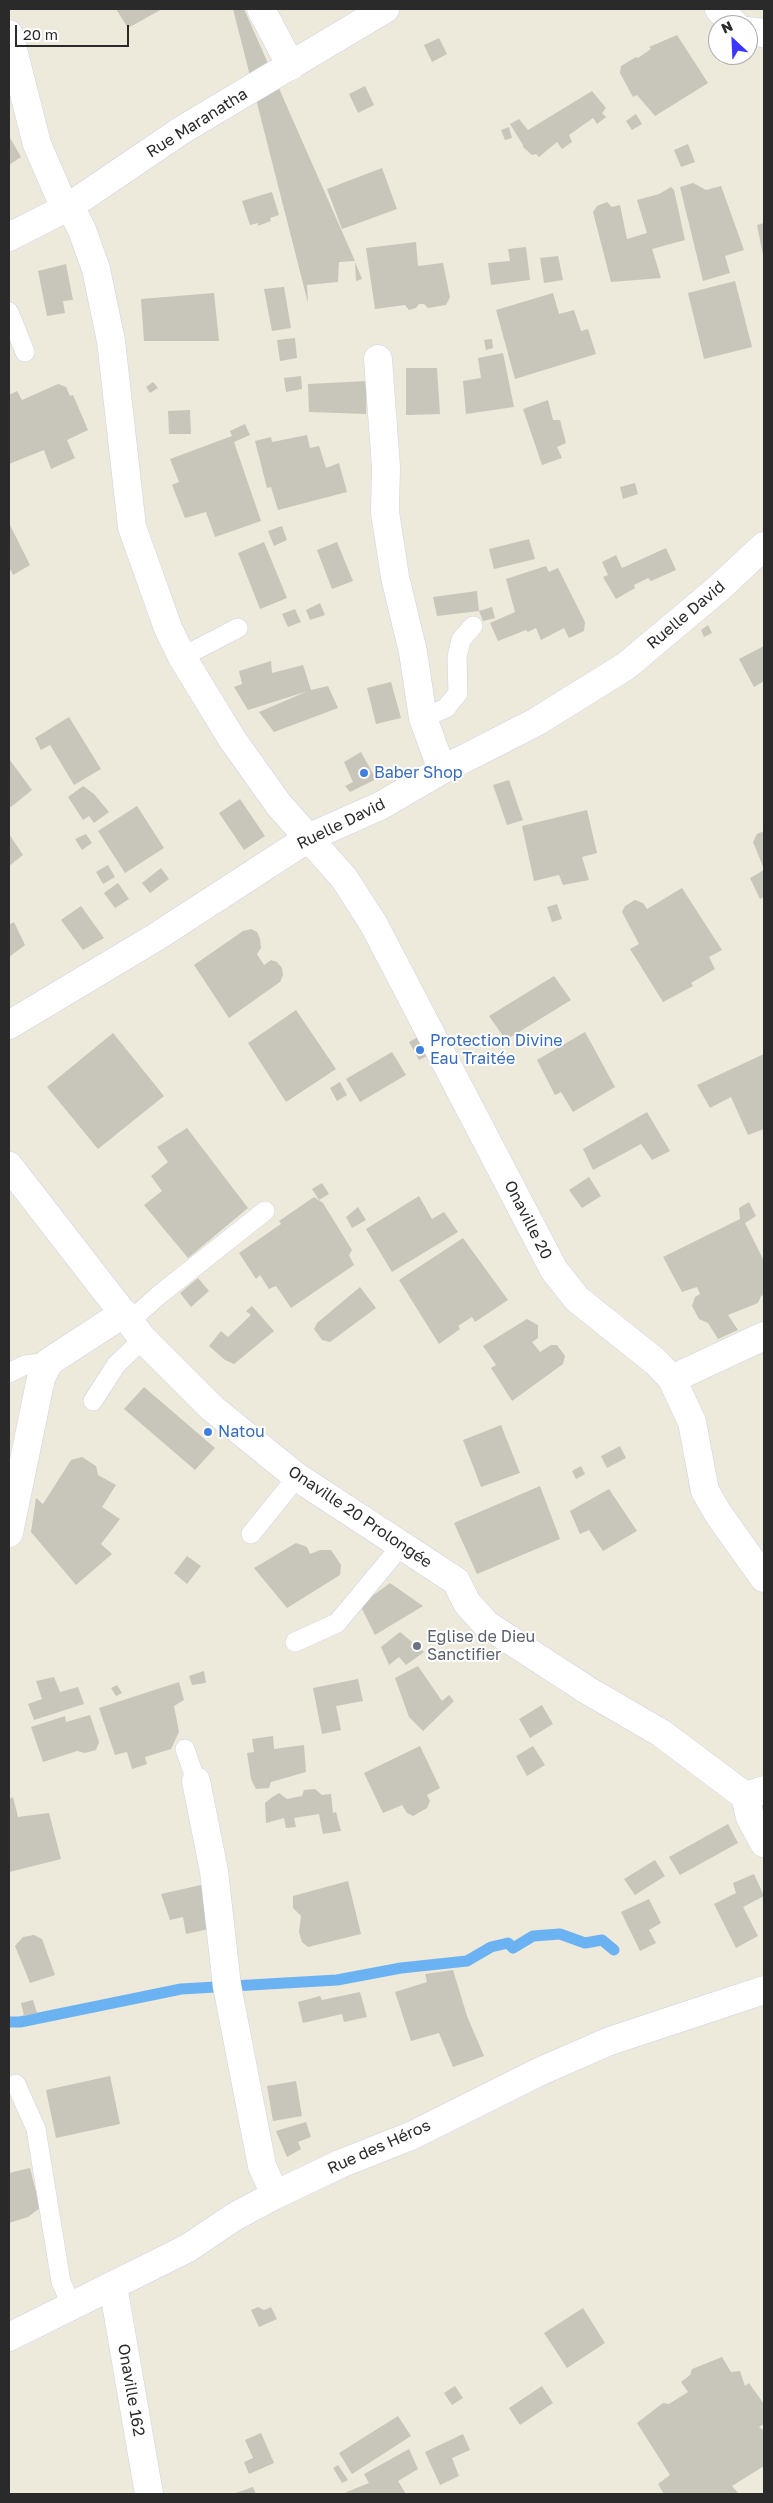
<!DOCTYPE html>
<meta charset="utf-8">
<style>
body{margin:0}
#map{position:relative;width:773px;height:2503px;overflow:hidden;background:#ede9db;font-family:"Golos Text",sans-serif}
canvas{display:block}
.frame{position:absolute;inset:0;border:10px solid #2a2a2a;pointer-events:none}
.north{position:absolute;left:708px;top:15px;width:50px;height:50px;box-sizing:border-box;background:#fff;border:1px solid #aaa;border-radius:50%;rotate:335deg;font-size:14px;font-weight:700;line-height:20px;text-align:center;color:#2a2a2a}
.north::after{content:'';display:block;margin:auto;width:18px;height:22px;background:#3b36ff;clip-path:polygon(50% 0,100% 100%,50% 72%,0 100%)}
.scale{position:absolute;left:15px;top:25px;width:114px;height:22px;box-sizing:border-box;border:2px solid #2a2a2a;border-top:0;padding-left:6px;font-size:15px;line-height:18px;white-space:nowrap;color:#2a2a2a;-webkit-text-stroke:4px #fff;paint-order:stroke}
</style>
<div id="map">
<canvas width="773" height="2503"></canvas>
<div class="frame"></div>
<div class="north">N</div>
<div class="scale">20 m</div>
</div>
<script>
const c = document.querySelector('canvas').getContext('2d');
c.lineJoin = 'round';
function poly(rows) {
  const path = new Path2D();
  for (const r of rows) {
    path.moveTo(r[0], r[1]);
    for (let i = 2; i < r.length; i += 2) path.lineTo(r[i], r[i + 1]);
  }
  return path;
}
function stroke(path, color, width, dash) {
  c.strokeStyle = color;
  c.lineWidth = width;
  c.lineCap = dash ? 'butt' : 'round';
  c.setLineDash(dash || []);
  c.stroke(path);
}
function fillPath(path, color) {
  c.fillStyle = color;
  c.fill(path, 'evenodd');
}
function write(font, color, halo, rows, align = 'center') {
  c.font = font + ' "Golos Text",sans-serif';
  c.lineWidth = 4;
  c.setLineDash([]);
  c.textBaseline = 'middle';
  c.strokeStyle = halo;
  c.fillStyle = color;
  for (const [text, x, y, turn = 0] of rows) {
    c.save();
    c.translate(x, y);
    c.rotate((+turn || 0) * Math.PI / 180);
    c.textAlign = isNaN(turn) ? turn : align;
    if (halo) c.strokeText(text, 0, 0);
    c.fillText(text, 0, 0);
    c.restore();
  }
}
stroke(poly([
 [9,2022,20,2022,181,1989,337,1980,401,1968,467,1961,491,1947,508,1943,513,1948,533,1936,560,1934,585,1943,602,1940,614,1950]
]), '#6bb2f2', 11);
fillPath(poly([
 [116,9,162,9,128,28],
 [233,9,244,9,355,261,339,262,338,282,307,285,308,303],
 [677,35,708,83,655,116,637,95,633,97,620,73,621,66,636,57,638,58,651,49,649,47],
 [439,38,447,54,432,62,424,45],
 [365,86,374,105,358,113,349,94],
 [592,91,606,108,602,113,606,117,597,124,593,118,569,135,572,142,562,149,557,142,539,157,536,154,532,155,523,147,523,145,510,124,519,119,528,130],
 [636,114,642,124,632,130,626,121],
 [509,127,512,138,505,140,501,130],
 [9,136,21,157,9,165],
 [688,144,695,162,681,167,674,150],
 [382,168,397,209,342,229,327,189],
 [693,183,706,190,721,186,744,250,725,256,730,273,703,281,680,187],
 [671,187,674,190,685,240,652,249,661,278,611,282,593,212,597,206,607,202,612,207,620,205,627,239,647,233,637,200,659,194],
 [272,192,279,215,270,218,271,221,258,226,258,223,250,225,242,201],
 [764,223,764,255,763,255,757,225],
 [416,242,418,266,443,263,450,297,446,305,428,308,424,304,419,304,416,308,409,310,405,305,375,309,366,248],
 [526,247,530,280,491,285,488,263,510,261,508,249],
 [558,256,563,280,544,283,540,258],
 [355,262,362,279,356,281],
 [66,264,73,300,63,301,65,313,47,316,38,271],
 [735,281,752,347,704,359,688,293],
 [284,287,291,328,272,331,264,289],
 [214,293,219,341,144,341,141,299],
 [553,293,559,314,574,310,581,331,588,329,596,354,515,379,496,310],
 [295,338,297,358,280,361,277,340],
 [492,339,493,348,486,350,484,340],
 [503,353,514,407,466,414,463,381,481,378,478,358],
 [406,368,437,368,440,414,406,415],
 [301,376,302,389,286,392,284,378],
 [367,381,366,414,309,412,308,384],
 [153,382,158,388,150,393,146,387],
 [58,384,66,387,70,396,73,395,88,430,67,440,75,458,51,469,44,450,9,464,9,395,17,391,22,400],
 [548,400,553,420,560,420,566,443,557,447,562,458,542,465,523,409],
 [190,410,191,434,169,434,168,411],
 [245,424,250,435,234,442,261,521,215,537,206,512,185,518,172,485,179,482,170,459,232,436,230,431],
 [307,435,310,448,319,446,326,468,339,463,347,492,278,510,271,487,267,488,255,441,271,437,272,442],
 [635,483,638,494,623,499,620,487],
 [9,523,30,565,13,575,11,570,9,571],
 [282,526,287,540,274,546,268,531],
 [529,539,535,559,494,569,489,549],
 [264,542,287,598,260,609,238,553],
 [337,542,353,581,332,589,317,550],
 [666,548,676,570,651,581,648,578,634,585,635,588,616,599,603,577,608,575,602,562,616,555,622,568],
 [546,566,549,572,558,568,585,622,584,631,569,638,564,628,541,640,536,628,528,632,526,630,498,641,490,623,515,612,506,579],
 [477,591,479,611,492,607,495,618,483,621,479,611,437,616,433,597],
 [320,603,325,615,310,620,306,610],
 [295,609,301,622,288,627,282,614],
 [708,625,712,633,704,637,701,630],
 [764,646,764,681,754,687,739,659],
 [271,661,272,673,303,665,311,690,328,686,338,708,274,732,259,712,308,691,248,710,234,687,242,684,239,671],
 [391,682,401,718,376,724,367,688],
 [69,717,101,769,74,785,50,745,41,750,35,738],
 [361,752,376,779,350,792,345,786,353,782,344,762],
 [9,759,32,790,11,807,9,804],
 [509,780,523,820,507,825,493,785],
 [83,786,94,794,109,812,94,823,89,816,83,820,68,797],
 [240,799,265,836,244,850,219,813],
 [137,806,164,848,125,873,98,831],
 [587,810,597,853,582,857,589,880,563,885,559,875,534,881,522,826],
 [764,831,764,869,753,842,757,834],
 [9,834,23,855,9,866],
 [86,834,92,843,82,850,75,839],
 [108,865,115,877,103,884,96,872],
 [161,868,169,879,150,893,142,883],
 [764,870,764,897,760,899,750,878],
 [118,883,129,899,115,908,104,893],
 [682,888,722,950,709,957,715,969,691,983,693,986,663,1002,630,949,639,944,622,912,625,906,635,900,643,903,647,909],
 [557,904,562,919,552,922,547,907],
 [81,906,104,938,83,950,61,920],
 [14,922,25,945,9,957,9,925],
 [251,929,257,932,260,939,261,948,257,954,264,965,271,960,277,962,282,968,283,975,280,982,229,1018,194,965,243,931],
 [554,976,571,1000,506,1040,489,1016],
 [296,1010,336,1069,286,1102,248,1043],
 [585,1032,615,1087,573,1112,561,1092,555,1095,537,1060],
 [113,1033,164,1096,98,1149,47,1087],
 [420,1036,431,1054,419,1060,409,1042],
 [392,1052,406,1075,360,1102,346,1079],
 [764,1054,764,1129,748,1135,731,1097,710,1108,697,1085],
 [340,1082,347,1095,337,1101,330,1088],
 [647,1112,670,1151,652,1160,641,1144,593,1170,583,1149],
 [187,1128,248,1208,188,1258,144,1205,162,1191,151,1176,168,1162,157,1147],
 [589,1177,601,1196,582,1208,569,1190],
 [322,1183,329,1194,319,1200,312,1189],
 [419,1196,432,1219,444,1212,458,1232,392,1272,366,1229],
 [314,1197,323,1203,352,1250,349,1255,354,1265,291,1308,276,1286,269,1289,260,1275,256,1279,239,1253,281,1224,279,1221],
 [749,1202,756,1216,745,1223,764,1261,764,1295,761,1296,758,1303,728,1315,738,1330,718,1339,708,1323,699,1319,692,1306,695,1297,700,1294,697,1287,682,1292,663,1257,740,1219,739,1208],
 [358,1207,366,1220,352,1228,346,1217],
 [463,1238,508,1300,475,1322,472,1317,458,1326,460,1329,439,1344,399,1280],
 [198,1278,209,1291,191,1307,180,1293],
 [360,1287,376,1308,330,1342,322,1340,314,1329,317,1323],
 [252,1306,274,1331,234,1364,225,1360,209,1346,221,1331,228,1337,251,1315,246,1311],
 [527,1319,538,1325,538,1338,532,1342,540,1352,551,1345,557,1345,565,1356,563,1364,512,1401,491,1368,496,1365,483,1346],
 [144,1387,215,1448,195,1470,124,1409],
 [501,1425,520,1473,481,1487,463,1440],
 [620,1446,626,1458,607,1468,601,1456],
 [82,1457,96,1466,98,1475,116,1485,102,1507,120,1519,101,1544,112,1554,76,1585,31,1532,36,1498,43,1504,71,1460],
 [581,1466,585,1474,576,1479,572,1471],
 [540,1486,560,1539,477,1574,454,1523],
 [609,1489,637,1531,603,1551,589,1530,580,1534,570,1511],
 [296,1543,307,1547,310,1554,320,1550,331,1550,341,1565,340,1575,287,1608,254,1568],
 [187,1556,201,1566,187,1584,174,1573],
 [390,1583,423,1606,375,1635,360,1605],
 [400,1632,424,1652,406,1665,399,1657,389,1665,381,1647],
 [418,1666,442,1701,449,1695,454,1701,423,1731,409,1717,395,1678],
 [204,1671,206,1683,192,1685,189,1676],
 [54,1677,60,1692,78,1687,84,1704,34,1720,28,1704,42,1699,36,1681],
 [358,1679,363,1701,336,1706,341,1730,322,1734,313,1688],
 [179,1682,184,1700,174,1706,179,1732,171,1749,145,1757,147,1764,132,1769,127,1752,115,1755,99,1708],
 [117,1685,122,1693,116,1696,111,1688],
 [542,1705,553,1724,530,1738,519,1719],
 [90,1715,99,1742,96,1750,85,1753,77,1751,43,1762,31,1727,65,1716,66,1722],
 [273,1736,274,1749,304,1745,306,1772,271,1782,269,1788,256,1789,251,1779,247,1753,254,1752,252,1739],
 [420,1746,440,1788,427,1795,430,1801,427,1808,413,1816,407,1813,402,1805,383,1813,364,1773],
 [533,1746,545,1765,527,1776,516,1756],
 [315,1789,322,1795,331,1794,333,1813,336,1812,341,1831,323,1834,319,1814,294,1818,296,1827,286,1828,284,1818,266,1823,265,1803,271,1798,279,1793,287,1799,302,1796,304,1790],
 [13,1797,18,1817,49,1813,61,1859,9,1872,9,1799],
 [728,1824,738,1843,680,1875,669,1857],
 [655,1860,665,1876,635,1895,624,1879],
 [754,1874,764,1896,743,1907,758,1936,736,1948,714,1904,736,1893,733,1883],
 [348,1881,361,1934,308,1947,302,1942,299,1932,301,1916,293,1908,293,1896],
 [201,1885,209,1929,186,1934,183,1917,170,1920,161,1894],
 [649,1899,661,1923,649,1930,656,1943,640,1951,621,1912],
 [34,1935,42,1939,55,1975,30,1983,15,1946,23,1937],
 [453,1970,467,2016,484,2056,453,2067,439,2033,411,2041,395,1992,427,1982,425,1974],
 [360,1992,367,2017,344,2022,342,2014,303,2023,298,2002,320,1996,322,2000],
 [33,2000,37,2013,24,2016,21,2003],
 [110,2076,120,2124,56,2138,46,2090],
 [296,2081,302,2116,273,2121,267,2086],
 [306,2122,311,2137,298,2142,301,2149,287,2157,276,2131],
 [30,2168,40,2208,28,2217,9,2223,9,2173],
 [258,2307,264,2310,271,2307,277,2319,259,2327,251,2310],
 [583,2308,605,2343,567,2368,544,2333],
 [722,2357,731,2372,740,2371,745,2386,749,2383,764,2404,764,2424,759,2427,764,2431,764,2466,732,2486,739,2494,664,2494,658,2484,670,2475,637,2423,663,2403,669,2404,688,2392,681,2382,690,2375,692,2369],
 [455,2386,463,2398,452,2405,444,2393],
 [542,2386,553,2403,520,2425,509,2408],
 [398,2416,411,2436,352,2474,339,2453],
 [261,2433,274,2463,249,2474,244,2462,253,2458,245,2440],
 [463,2434,470,2450,452,2458,459,2476,440,2485,425,2452],
 [409,2449,418,2469,398,2481,406,2494,342,2494,369,2483,364,2474],
 [338,2465,348,2480,342,2483,333,2468],
 [253,2487,256,2494,233,2494]
]), '#c8c5bb');
const lane = poly([
 [9,312,25,352],
 [182,657,238,628],
 [423,718,446,708,458,693,457,657,461,640,473,626],
 [130,1321,159,1295,265,1211],
 [9,1373,25,1365,49,1362],
 [93,1401,116,1365,143,1339],
 [251,1534,297,1477],
 [295,1642,337,1623,401,1546],
 [185,1749,196,1781],
 [16,2084,36,2129,61,2282,72,2306]
]);
const street = poly([
 [261,9,291,66],
 [719,9,735,25],
 [748,31,764,33],
 [9,34,37,144,65,209],
 [70,206,82,230,96,269,111,341,132,527,168,628,182,657,232,739,279,805,344,878,373,923,554,1270,577,1299,656,1362,672,1379,692,1422,705,1491,719,1515,764,1578],
 [378,359,386,467,385,512,395,577,413,652,423,718,442,770],
 [9,1025,156,937,310,837,380,806,442,770,536,722,626,666,719,588,764,546],
 [9,1166,143,1339,212,1408,297,1477,456,1581,467,1603,487,1625,587,1690,661,1733,745,1796,764,1790],
 [672,1379,764,1336],
 [9,1533,41,1378,49,1362,124,1313],
 [196,1781,214,1871,227,1986,262,2166,275,2195],
 [745,1796,750,1817,764,1843],
 [113,2286,149,2494],
 [9,2337,188,2248,234,2217,275,2195,340,2164,413,2135,541,2071,610,2041,764,1990]
]);
const secondary = poly([
 [9,237,70,206,182,130,385,9]
]);
stroke(lane, '#d1d1e3', 20);
stroke(street, '#d1d1e3', 29);
stroke(secondary, '#d1d1e3', 29);
stroke(lane, '#fff', 19);
stroke(street, '#fff', 28);
stroke(secondary, '#fff', 28);
for (const [x, y, r, color] of [
 [364,773,5,"#3f7fe0"],
 [420,1050,5,"#3f7fe0"],
 [208,1432,5,"#3f7fe0"],
 [417,1646,5,"#6b7280"]
]) {
  const dot = new Path2D();
  dot.arc(x, y, r, 0, 2 * Math.PI);
  c.fillStyle = color;
  c.fill(dot);
  stroke(dot, '#fff', 2);
}
write('16px', '#2a2a2a', '#fff', [
 ["Rue Maranatha",197,123,-32],
 ["Ruelle David",686,615,-40],
 ["Ruelle David",341,824,-26],
 ["Onaville 20",528,1220,63],
 ["Onaville 20 Prolongée",360,1517,34],
 ["Rue des Héros",379,2147,-24],
 ["Onaville 162",131,2390,80]
]);
write('16px', '#366cbe', '#fff', [
 ["Baber Shop",374,773],
 ["Protection Divine",430,1041],
 ["Eau Traitée",430,1059],
 ["Natou",218,1432]
], 'left');
write('16px', '#5b616d', '#fff', [
 ["Eglise de Dieu",427,1637],
 ["Sanctifier",427,1655]
], 'left');
</script>
